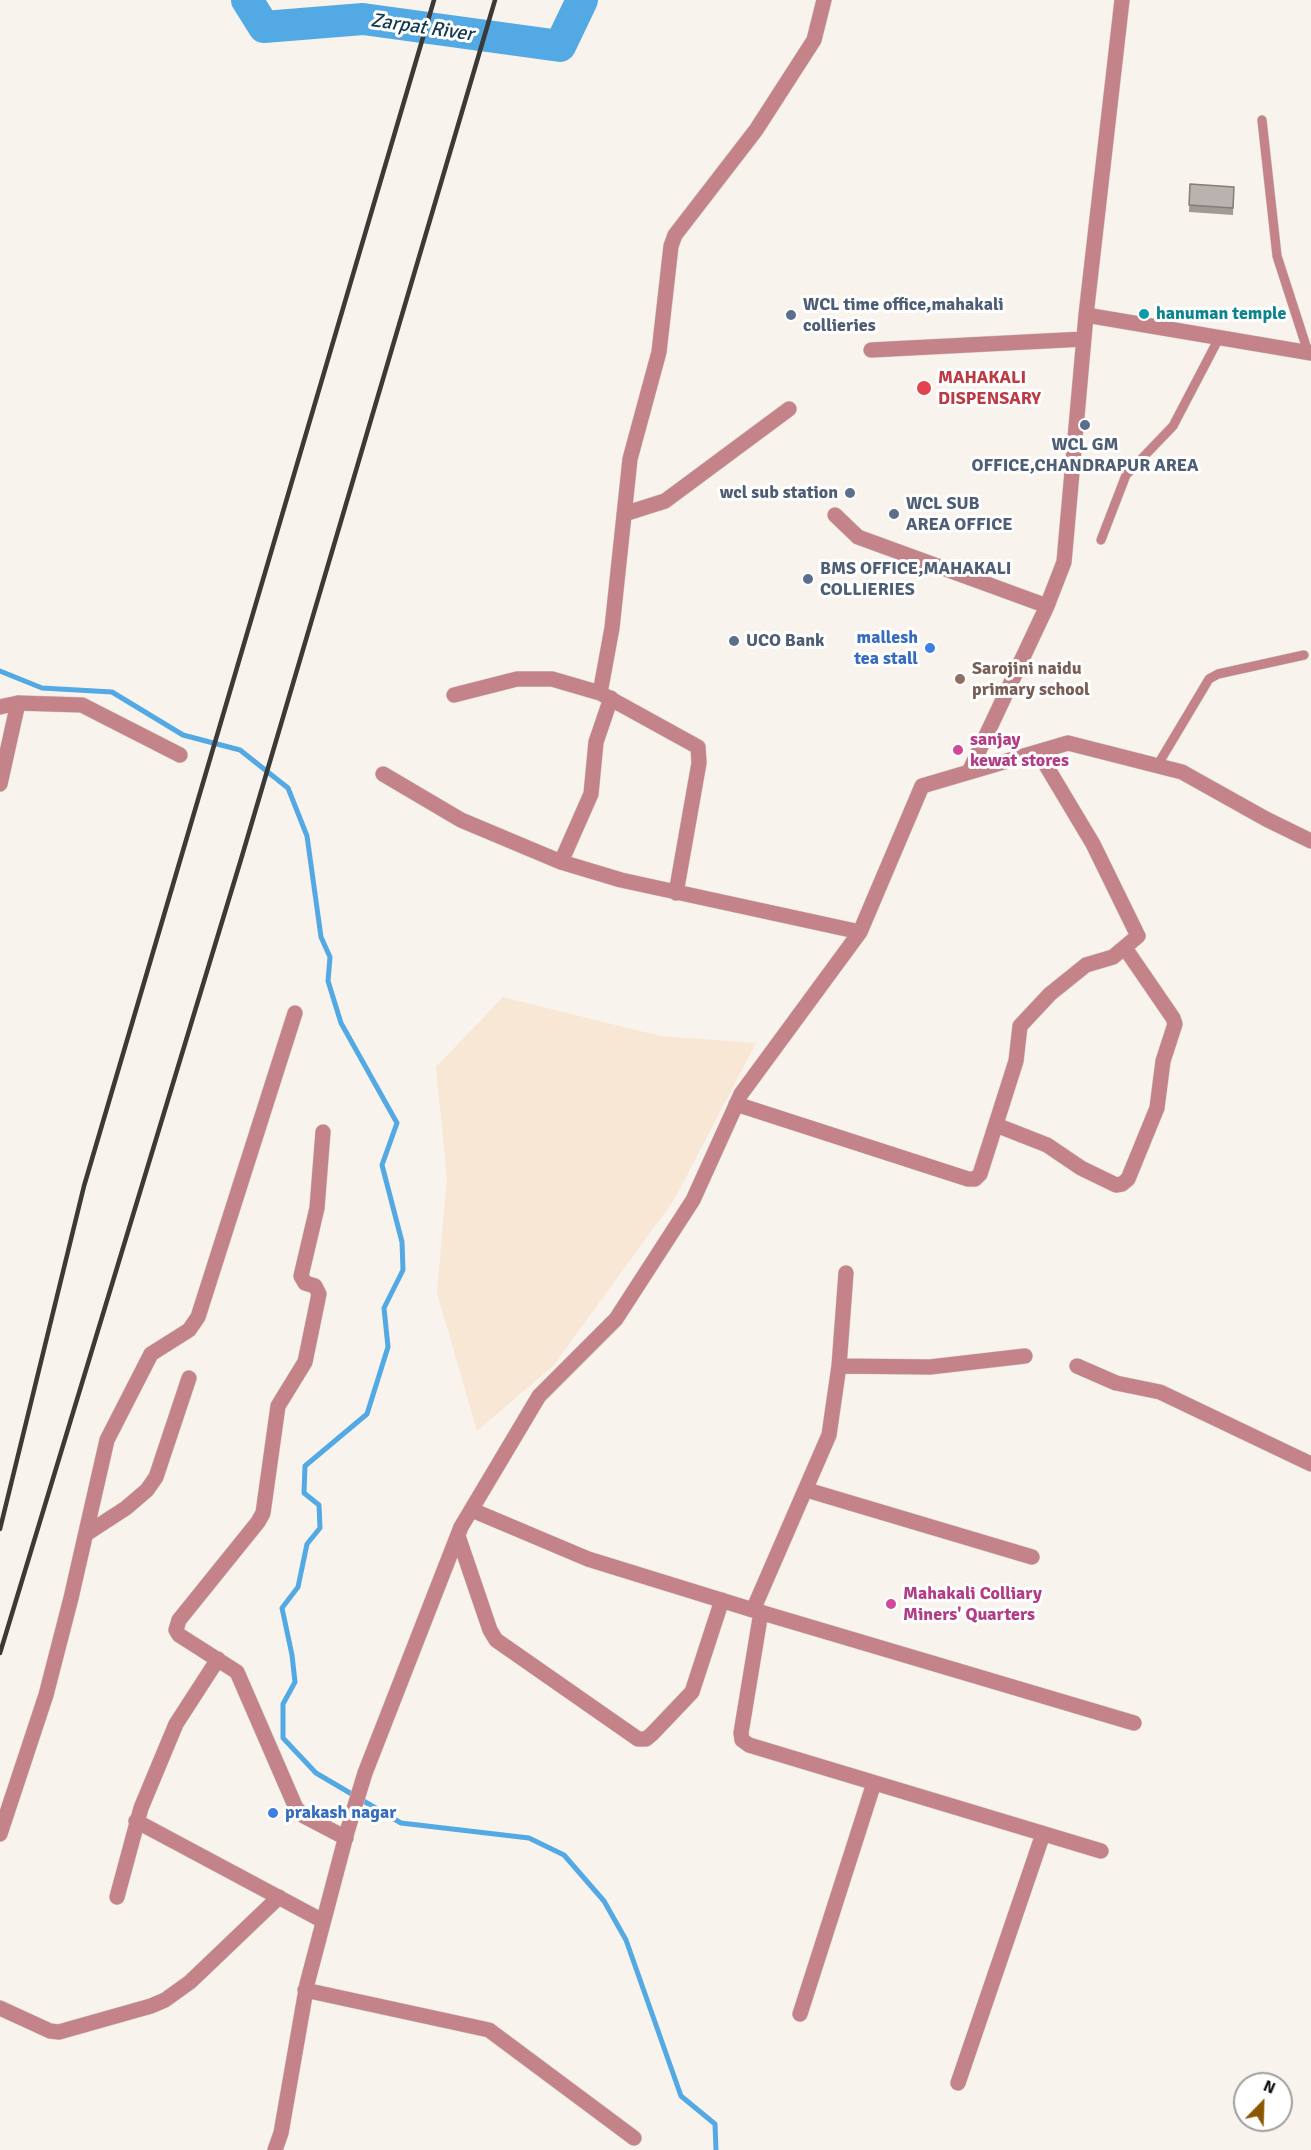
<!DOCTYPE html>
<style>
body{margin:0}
#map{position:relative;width:1311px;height:2150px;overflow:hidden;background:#f8f3ec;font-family:Signika,sans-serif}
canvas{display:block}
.north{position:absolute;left:1233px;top:2072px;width:60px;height:60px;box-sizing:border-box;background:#fff;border:2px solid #a09f9e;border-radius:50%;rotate:23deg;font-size:16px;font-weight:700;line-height:24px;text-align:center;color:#110f0d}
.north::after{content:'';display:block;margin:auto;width:21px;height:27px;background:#8a5802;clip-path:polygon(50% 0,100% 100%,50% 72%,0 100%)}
</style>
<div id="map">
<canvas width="1311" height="2150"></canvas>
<div class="north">N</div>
</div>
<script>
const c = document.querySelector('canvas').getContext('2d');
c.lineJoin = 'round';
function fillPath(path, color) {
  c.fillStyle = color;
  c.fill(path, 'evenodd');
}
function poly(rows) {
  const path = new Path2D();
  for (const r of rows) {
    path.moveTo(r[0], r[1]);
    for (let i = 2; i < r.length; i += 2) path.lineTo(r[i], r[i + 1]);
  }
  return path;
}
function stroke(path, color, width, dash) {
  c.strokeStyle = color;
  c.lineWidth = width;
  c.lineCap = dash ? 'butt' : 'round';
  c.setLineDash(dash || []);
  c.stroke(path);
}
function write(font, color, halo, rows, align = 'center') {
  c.font = font + ' Signika,sans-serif';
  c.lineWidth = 6;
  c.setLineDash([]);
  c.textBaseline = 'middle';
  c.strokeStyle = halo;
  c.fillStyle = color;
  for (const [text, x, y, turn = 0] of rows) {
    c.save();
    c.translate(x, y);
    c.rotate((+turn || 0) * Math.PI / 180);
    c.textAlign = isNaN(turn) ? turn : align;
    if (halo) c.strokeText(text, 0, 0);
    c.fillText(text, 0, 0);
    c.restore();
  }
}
fillPath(poly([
 [503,997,660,1036,756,1043,674,1200,553,1366,477,1431,437,1293,447,1178,436,1067]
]), '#f7e7d4');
stroke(poly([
 [0,671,42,688,112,692,183,735,240,750,288,788,307,836,321,937,330,957,328,981,341,1023,397,1123,382,1165,402,1242,403,1270,384,1308,388,1347,367,1414,305,1466,304,1493,319,1505,320,1528,307,1544,298,1587,282,1608,292,1655,295,1682,283,1704,283,1738,316,1773,401,1823,529,1838,564,1855,604,1901,626,1940,681,2096,715,2124,716,2150]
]), '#53a9e3', 5);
stroke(poly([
 [247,0,264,27,363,19,560,46,582,0]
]), '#53a9e3', 32);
const service = poly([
 [1262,120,1277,256,1308,352],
 [1101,540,1126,475,1173,426,1219,338],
 [1157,766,1209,679,1218,674,1304,655]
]);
const minor = poly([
 [1086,315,1311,353],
 [871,350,1084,339],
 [624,514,665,501,789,409],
 [835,515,858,537,1047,606],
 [600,693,612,628,630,459,659,352,671,246,675,235,756,130,814,40,824,0],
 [454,695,517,679,552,679,600,693,698,747,699,763,676,893],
 [0,707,18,703,82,705,180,755],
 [969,772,1047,606,1064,562,1086,315,1122,0],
 [383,774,461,820,561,862,621,880,860,932],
 [0,784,18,703],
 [561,862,591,794,596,742,611,698],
 [736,1104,968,1179,975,1179,980,1174,1016,1061,1020,1026,1050,994,1086,965,1113,957,1138,936,1093,844,1038,752],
 [996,1125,1047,1145,1081,1168,1116,1185,1122,1184,1128,1179,1157,1108,1163,1061,1175,1024,1173,1018,1125,948],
 [323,1132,317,1208,301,1276,305,1283,315,1286,319,1294,305,1362,278,1406,263,1513,258,1522,179,1620,176,1630,179,1635,237,1672,296,1808,304,1816,346,1838],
 [839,1366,846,1273],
 [1077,1366,1116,1383,1160,1392,1311,1464],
 [807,1490,1032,1557],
 [472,1510,588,1559,753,1610,829,1435,839,1366,930,1367,1025,1356],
 [86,1534,126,1508,147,1490,156,1477,189,1378],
 [458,1536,490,1630,496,1640,638,1739,646,1739,652,1734,692,1692,722,1600],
 [753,1610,1134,1723],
 [761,1612,741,1733,742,1740,749,1745,1101,1851],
 [136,1821,323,1921],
 [0,1834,46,1695,71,1598,107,1440,151,1354,189,1330,198,1317,295,1013],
 [117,1897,141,1808,176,1724,218,1659],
 [305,1990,489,2030,634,2138],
 [0,2008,50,2031,59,2032,151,2006,165,2000,190,1982,279,1897],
 [800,2014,874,1783],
 [958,2083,1043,1834],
 [275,2150,281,2133,307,1984,347,1832,365,1773,461,1527,539,1396,616,1319,693,1200,741,1094,860,932,922,786,1068,743,1182,772,1266,819,1311,841]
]);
stroke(service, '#d3cfc8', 10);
stroke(minor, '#d3cfc8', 16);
stroke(service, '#c48389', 9);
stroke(minor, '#c48389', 15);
stroke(poly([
 [0,1529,84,1186,434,0],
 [0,1653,242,856,495,0]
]), '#3c3a37', 4.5);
fillPath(poly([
 [1190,184,1234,187,1233,215,1189,212]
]), '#a09996');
const building = poly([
 [1190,184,1234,187,1233,208,1189,205,1190,184]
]);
fillPath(building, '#bab2af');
stroke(building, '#827d7a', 1.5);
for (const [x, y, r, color] of [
 [1144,314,6,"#0f9aa8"],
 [791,315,6,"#5c6f8a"],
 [924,388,8,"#e0444e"],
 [1085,425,6,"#5c6f8a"],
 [850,493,6,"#5c6f8a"],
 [894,514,6,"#5c6f8a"],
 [808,579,6,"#5c6f8a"],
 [734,641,6,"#5c6f8a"],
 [930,648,6,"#3f7fe0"],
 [960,679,6,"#8d6e63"],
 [958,750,6,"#d1479c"],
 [891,1604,6,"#d1479c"],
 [273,1813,6,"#3f7fe0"]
]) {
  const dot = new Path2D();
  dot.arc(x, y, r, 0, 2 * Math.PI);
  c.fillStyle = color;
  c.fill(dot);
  stroke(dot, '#fff', 2);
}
write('bold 18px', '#4e5e75', '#fff', [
 ["WCL time office,mahakali",803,305],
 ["collieries",803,326],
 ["WCL GM",1085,445,"center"],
 ["OFFICE,CHANDRAPUR AREA",1085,466,"center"],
 ["wcl sub station",838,493,"right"],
 ["WCL SUB",906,504],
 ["AREA OFFICE",906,525],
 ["BMS OFFICE,MAHAKALI",820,569],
 ["COLLIERIES",820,590],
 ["UCO Bank",746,641]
], 'left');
write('bold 18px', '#0d838f', '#fff', [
 ["hanuman temple",1156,314]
], 'left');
write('bold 18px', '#be3a42', '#fff', [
 ["MAHAKALI",938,378],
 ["DISPENSARY",938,399]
], 'left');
write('bold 18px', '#366cbe', '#fff', [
 ["mallesh",918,638],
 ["tea stall",918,659],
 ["prakash nagar",285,1813,"left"]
], 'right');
write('bold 18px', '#785e54', '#fff', [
 ["Sarojini naidu",972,669],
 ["primary school",972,690]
], 'left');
write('bold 18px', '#b23c85', '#fff', [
 ["sanjay",970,740],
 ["kewat stores",970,761],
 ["Mahakali Colliary",903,1594],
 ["Miners' Quarters",903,1615]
], 'left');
write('italic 20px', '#143951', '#fff', [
 ["Zarpat River",422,28,8]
]);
</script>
